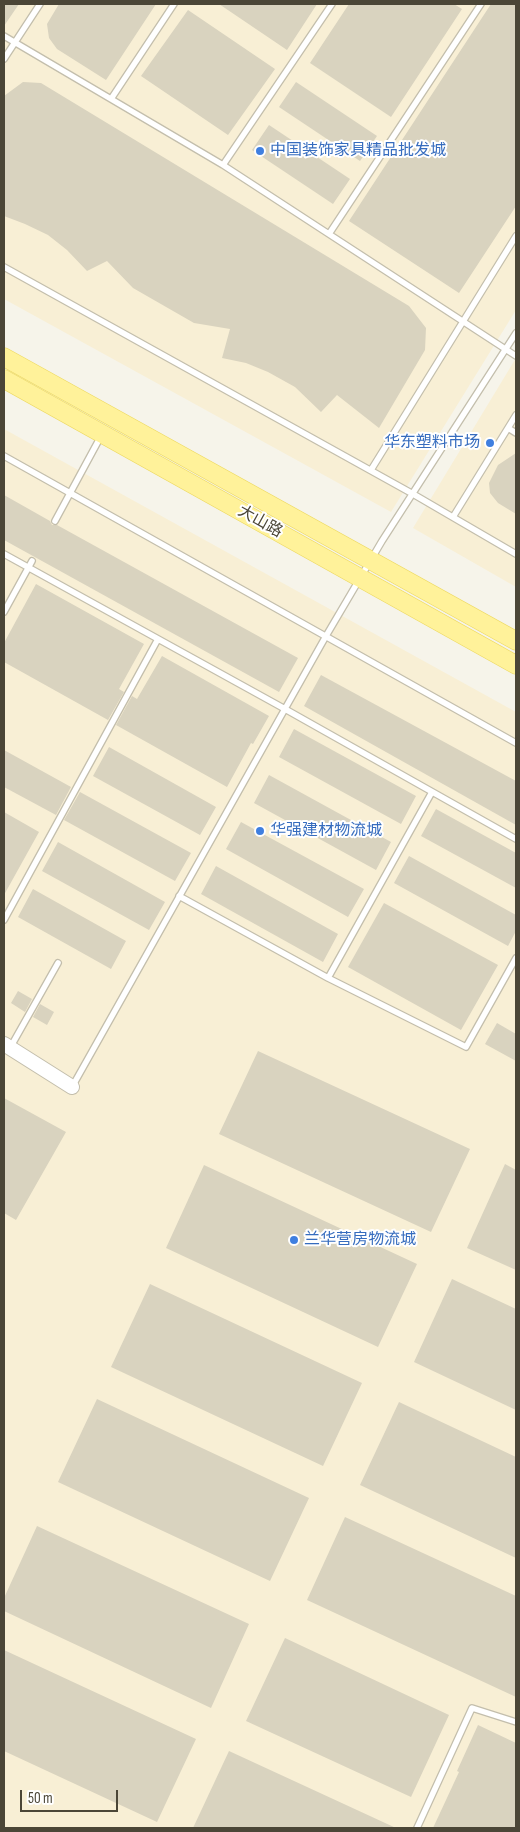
<!DOCTYPE html>
<meta charset="utf-8">
<style>
body{margin:0}
#map{position:relative;width:520px;height:1832px;overflow:hidden;background:#f6f4ea;font-family:"Sofia Sans Condensed",sans-serif}
canvas{display:block}
.frame{position:absolute;inset:0;border:5px solid #4b4637;pointer-events:none}
.scale{position:absolute;left:20px;top:1790px;width:98px;height:22px;box-sizing:border-box;border:2px solid #4b4637;border-top:0;padding-left:6px;font-size:15px;line-height:18px;white-space:nowrap;color:#4b4637;-webkit-text-stroke:4px #fff;paint-order:stroke}
</style>
<div id="map">
<canvas width="520" height="1832"></canvas>
<div class="frame"></div>
<div class="scale">50 m</div>
</div>
<script>
const c = document.querySelector('canvas').getContext('2d');
c.lineJoin = 'round';
function fillPath(path, color) {
  c.fillStyle = color;
  c.fill(path, 'evenodd');
}
function poly(rows) {
  const path = new Path2D();
  for (const r of rows) {
    path.moveTo(r[0], r[1]);
    for (let i = 2; i < r.length; i += 2) path.lineTo(r[i], r[i + 1]);
  }
  return path;
}
function stroke(path, color, width, dash) {
  c.strokeStyle = color;
  c.lineWidth = width;
  c.lineCap = dash ? 'butt' : 'round';
  c.setLineDash(dash || []);
  c.stroke(path);
}
function write(font, color, halo, rows, align = 'center') {
  c.font = font + ' "Sofia Sans Condensed","Noto Sans SC",sans-serif';
  c.lineWidth = 4;
  c.setLineDash([]);
  c.textBaseline = 'middle';
  c.strokeStyle = halo;
  c.fillStyle = color;
  for (const [text, x, y, turn = 0] of rows) {
    c.save();
    c.translate(x, y);
    c.rotate((+turn || 0) * Math.PI / 180);
    c.textAlign = isNaN(turn) ? turn : align;
    if (halo) c.strokeText(text, 0, 0);
    c.fillText(text, 0, 0);
    c.restore();
  }
}
fillPath(poly([
 [4,4,516,4,516,310,391,512,4,299],
 [516,358,516,587,413,528],
 [4,429,516,712,516,1828,4,1828]
]), '#f8efd5');
fillPath(poly([
 [4,4,19,4,4,26],
 [59,4,156,4,106,80,57,49,49,38,47,24],
 [219,4,317,4,287,50],
 [349,4,454,4,462,9,391,117,310,63],
 [491,4,516,4,516,206,459,293,349,221],
 [188,10,275,69,228,135,141,76],
 [23,82,41,83,409,306,426,328,425,350,379,428,337,395,321,412,295,387,268,372,246,363,222,358,230,329,194,323,133,288,107,261,87,271,67,250,48,235,25,224,4,216,4,96],
 [296,82,377,136,360,161,279,107],
 [269,125,350,179,333,204,252,150],
 [516,453,516,514,498,503,490,493,489,483,498,465],
 [4,495,50,521,52,525,57,525,298,658,279,692,4,540],
 [36,584,144,644,119,689,124,692,108,720,4,662,4,643],
 [162,656,269,716,253,744,251,743,227,787,116,725,132,696,137,699],
 [321,675,516,781,516,825,304,706],
 [294,729,416,796,401,824,279,757],
 [109,747,216,807,200,835,93,776],
 [4,750,71,787,56,815,4,787],
 [269,775,391,842,376,870,254,803],
 [80,792,191,853,175,881,64,820],
 [436,809,516,853,516,888,421,836],
 [4,812,39,832,4,895],
 [241,822,364,889,348,917,226,849],
 [58,842,165,902,149,930,42,871],
 [409,856,516,915,516,931,508,946,394,883],
 [216,866,338,934,323,962,201,894],
 [33,889,126,941,111,969,18,917],
 [384,903,498,965,461,1030,348,967],
 [18,991,32,999,25,1012,11,1003],
 [40,1004,54,1012,47,1025,33,1017],
 [497,1023,516,1034,516,1061,485,1044],
 [258,1051,470,1149,431,1232,219,1134],
 [4,1098,66,1132,16,1220,4,1213],
 [505,1164,516,1170,516,1270,467,1248],
 [204,1165,417,1264,378,1347,166,1248],
 [452,1279,516,1309,516,1410,414,1362],
 [150,1284,362,1383,323,1466,111,1367],
 [97,1399,309,1498,270,1581,58,1482],
 [399,1402,516,1457,516,1558,360,1485],
 [345,1517,516,1596,516,1697,307,1600],
 [37,1526,249,1624,211,1708,4,1611,4,1598],
 [285,1638,449,1715,411,1797,246,1721],
 [4,1650,196,1739,157,1822,4,1751],
 [478,1725,516,1743,516,1828,433,1828,459,1772,457,1771],
 [229,1751,396,1828,193,1828]
]), '#d9d3bf');
const service = poly([
 [4,36,223,165,516,356],
 [4,59,40,4],
 [111,99,174,4],
 [223,165,332,4],
 [329,234,481,4],
 [4,267,413,494,516,554],
 [508,428,516,433],
 [4,456,516,743],
 [371,470,516,236],
 [453,517,516,415],
 [55,521,101,436],
 [4,554,285,709,516,839],
 [4,612,32,561],
 [179,896,328,978,466,1047,516,958],
 [4,920,158,639],
 [328,978,432,792],
 [10,1048,58,963],
 [72,1087,326,636,382,541,516,333],
 [417,1828,472,1708,516,1722]
]);
const tertiary = poly([
 [4,1044,72,1087]
]);
const primary = poly([
 [4,357,516,641],
 [4,379,516,665]
]);
stroke(service, '#c3beac', 8);
stroke(tertiary, '#c3beac', 16);
stroke(primary, '#edd962', 19);
stroke(service, '#fff', 5.5);
stroke(tertiary, '#fff', 14);
stroke(primary, '#fff29a', 18);
for (const [x, y, r, color] of [
 [260,151,5,"#3f7fe0"],
 [490,443,5,"#3f7fe0"],
 [260,831,5,"#3f7fe0"],
 [294,1240,5,"#3f7fe0"]
]) {
  const dot = new Path2D();
  dot.arc(x, y, r, 0, 2 * Math.PI);
  c.fillStyle = color;
  c.fill(dot);
  stroke(dot, '#fff', 2);
}
write('16px', '#366cbe', '#fff', [
 ["中国装饰家具精品批发城",270,151],
 ["华东塑料市场",480,443,"right"],
 ["华强建材物流城",270,831],
 ["兰华营房物流城",304,1240]
], 'left');
write('16px', '#4b4637', '#fff', [
 ["大山路",260,522,29]
]);
</script>
